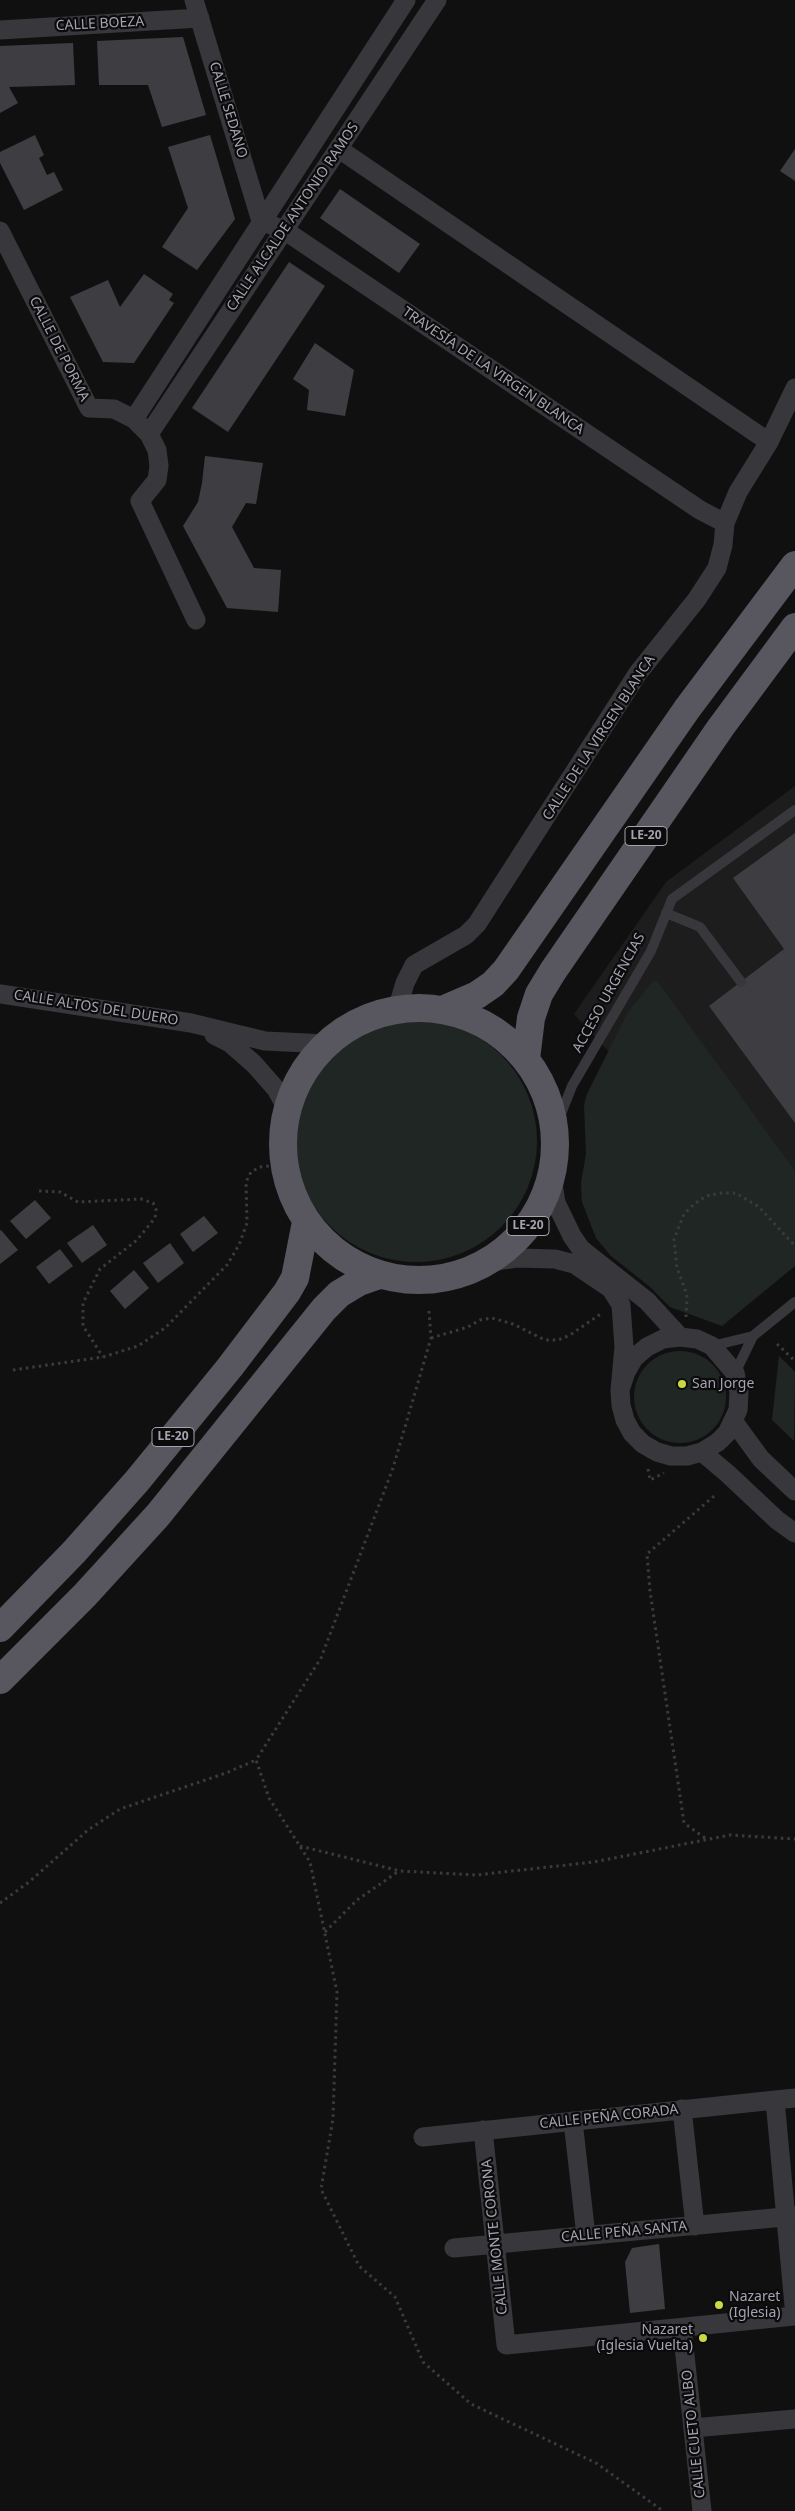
<!DOCTYPE html>
<meta charset="utf-8">
<style>
body{margin:0}
canvas{display:block;background:#111011}
</style>
<canvas width="795" height="2511"></canvas>
<script>
const c = document.querySelector('canvas').getContext('2d');
c.lineJoin = 'round';
function fillPath(path, color) {
  c.fillStyle = color;
  c.fill(path, 'evenodd');
}
function poly(rows) {
  const path = new Path2D();
  for (const r of rows) {
    if (r.length === 3) {
      path.moveTo(r[0] + r[2], r[1]);
      path.arc(r[0], r[1], r[2], 0, 2 * Math.PI);
      continue;
    }
    path.moveTo(r[0], r[1]);
    for (let i = 2; i < r.length; i += 2) path.lineTo(r[i], r[i + 1]);
  }
  return path;
}
function stroke(path, color, width, dash) {
  c.strokeStyle = color;
  c.lineWidth = width;
  c.lineCap = dash ? 'butt' : 'round';
  c.setLineDash(dash || []);
  c.stroke(path);
}
function write(font, color, halo, rows, align = 'center') {
  c.font = font + ' "Noto Sans",sans-serif';
  c.lineWidth = 4.5;
  c.setLineDash([]);
  c.textBaseline = 'middle';
  c.strokeStyle = halo;
  c.fillStyle = color;
  for (const [text, x, y, turn = 0] of rows) {
    c.save();
    c.translate(x, y);
    c.rotate((+turn || 0) * Math.PI / 180);
    c.textAlign = isNaN(turn) ? turn : align;
    if (halo) c.strokeText(text, 0, 0);
    c.fillText(text, 0, 0);
    c.restore();
  }
}
fillPath(poly([
 [795,786,795,1254,574,1014,666,882]
]), '#1d1d1e');
fillPath(poly([
 [653,981,658,982,795,1171,795,1266,722,1326,670,1307,649,1286,611,1256,596,1238,582,1202,581,1183,586,1154,584,1105,587,1094,628,1012],
 [416,1141,121],
 [680,1397,46],
 [779,1356,795,1372,794,1441,772,1420]
]), '#1f2623');
fillPath(poly([
 [183,37,206,115,162,127,148,85,99,85,97,41],
 [73,43,75,85,9,87,18,103,0,113,0,46],
 [35,135,44,155,39,158,47,175,54,172,63,190,24,210,0,163,0,152],
 [210,135,235,219,197,270,162,247,188,208,168,147],
 [795,149,795,181,780,171],
 [340,189,420,244,399,273,320,218],
 [289,262,325,286,228,432,192,408],
 [144,274,173,294,169,300,174,303,134,363,103,362,70,297,108,280,120,307],
 [315,343,354,370,345,416,307,410,309,390,293,379],
 [205,456,263,463,256,504,246,503,232,527,254,568,281,570,278,612,227,608,183,526,198,502,202,483],
 [795,833,795,1123,709,1006,784,949,733,878],
 [35,1200,51,1218,26,1239,10,1221],
 [204,1216,218,1233,193,1252,180,1234],
 [93,1225,107,1245,82,1263,67,1243],
 [1,1230,18,1250,0,1264,0,1231],
 [170,1243,184,1263,158,1283,143,1263],
 [60,1249,73,1266,49,1284,36,1267],
 [134,1270,149,1288,125,1309,110,1291],
 [659,2244,665,2309,630,2313,625,2262,632,2248]
]), '#3e3d41');
stroke(poly([
 [39,1191,60,1192,78,1202,141,1199,153,1203,156,1209,155,1218,137,1240,100,1269,83,1303,83,1326,103,1357],
 [429,1311,431,1338,393,1468,321,1658,256,1760,269,1798,310,1862,337,1992,333,2119,321,2189,359,2266,395,2297,423,2362,471,2404,596,2463,663,2511],
 [686,1317,687,1295,677,1268,674,1239,684,1214,694,1204,706,1196,721,1193,736,1193,759,1207,795,1246],
 [431,1338,468,1327,480,1320,492,1318,513,1324,545,1340,558,1340,570,1335,602,1313],
 [777,1344,795,1361],
 [13,1370,103,1357,138,1346,165,1328,227,1265,239,1245,247,1223,246,1182,251,1172,260,1167,284,1164],
 [648,1469,650,1480,664,1473],
 [705,1838,684,1823,650,1591,647,1554,714,1496],
 [300,1846,400,1871,476,1875,594,1862,730,1835,795,1839],
 [0,1903,29,1882,88,1830,120,1809,226,1773,256,1760],
 [325,1932,357,1900,399,1871]
]), '#3b3a3f', 3, [2.5, 4]);
stroke(poly([
 [666,913,700,927,741,982],
 [555,1129,572,1086,651,951,672,899,795,810],
 [712,1346,753,1336],
 [735,1373,753,1336,795,1302]
]), '#38373b', 10);
stroke(poly([
 [194,0,261,221,284,230,700,510,725,523],
 [0,30,200,18],
 [339,149,769,442],
 [0,231,89,408,114,409,134,419,149,434,157,450,159,466,157,480,140,501,196,620],
 [134,419,406,0],
 [149,434,437,0],
 [0,994,191,1023,265,1041,327,1044],
 [397,1010,405,983,414,965,466,935,477,924,638,673,697,599,717,568,723,545,725,523,738,492,769,442,795,388],
 [214,1035,230,1043,254,1064,276,1089,287,1109],
 [552,1177,556,1203,572,1236,581,1249,647,1301,680,1337],
 [488,1262,517,1258,555,1259,574,1264,611,1289,621,1305,624,1347,620,1390,621,1405,625,1420,632,1433,643,1444,657,1452,671,1456,687,1456,702,1452,718,1442,727,1433,738,1410,739,1392,735,1373,712,1346,697,1339,680,1337,663,1339,647,1347,634,1358,626,1372,620,1390],
 [734,1422,761,1459,795,1491],
 [702,1452,728,1474,777,1520,795,1533],
 [775,2100,795,2316],
 [682,2109,695,2226],
 [573,2121,586,2236],
 [483,2130,506,2345,795,2316],
 [423,2137,795,2098],
 [454,2248,795,2216],
 [682,2328,702,2511],
 [693,2428,795,2419]
]), '#38373b', 19);
stroke(poly([
 [419,1144,136],
 [442,1010,477,995,493,984,506,970,687,709,795,565],
 [526,1059,531,1018,539,994,553,971,721,727,795,627],
 [0,1628,74,1552,137,1481,230,1367,287,1292,295,1278,306,1222],
 [0,1680,85,1595,158,1515,324,1309,339,1294,359,1282,379,1275]
]), '#58565e', 28);
for (const [x, y, r, color] of [
 [682,1384,5,"#cad941"],
 [719,2305,5,"#cad941"],
 [703,2338,5,"#cad941"]
]) {
  const dot = new Path2D();
  dot.arc(x, y, r, 0, 2 * Math.PI);
  c.fillStyle = color;
  c.fill(dot);
  stroke(dot, '#0c0b0c', 2);
}
for (const [x, y, w] of [
 [646,836,42],
 [528,1226,42],
 [173,1437,42]
]) {
  const box = new Path2D();
  box.roundRect(x - w / 2, y - 9.5, w, 19, 4);
  c.fillStyle = '#0c0b0c';
  c.fill(box);
  stroke(box, '#a5a3b0', 1);
}
write('bold 12px', '#a5a3b0', null, [
 ["LE-20",646,836],
 ["LE-20",528,1226],
 ["LE-20",173,1437]
]);
write('14px', '#a5a3b0', '#0c0b0c', [
 ["CALLE BOEZA",100,24,-3],
 ["CALLE SEDANO",228,110,73],
 ["CALLE ALCALDE ANTONIO RAMOS",293,217,-56],
 ["CALLE DE PORMA",59,349,63],
 ["TRAVESÍA DE LA VIRGEN BLANCA",493,371,34],
 ["CALLE DE LA VIRGEN BLANCA",599,738,-57],
 ["ACCESO URGENCIAS",609,993,-61],
 ["CALLE ALTOS DEL DUERO",96,1008,9],
 ["CALLE PEÑA CORADA",609,2117,-6],
 ["CALLE PEÑA SANTA",624,2232,-5],
 ["CALLE MONTE CORONA",495,2237,-96],
 ["CALLE CUETO ALBO",694,2434,-96]
]);
write('14px', '#a5a3b0', '#0c0b0c', [
 ["San Jorge",692,1384],
 ["Nazaret",729,2297],
 ["(Iglesia)",729,2313],
 ["Nazaret",693,2330,"right"],
 ["(Iglesia Vuelta)",693,2346,"right"]
], 'left');
</script>
